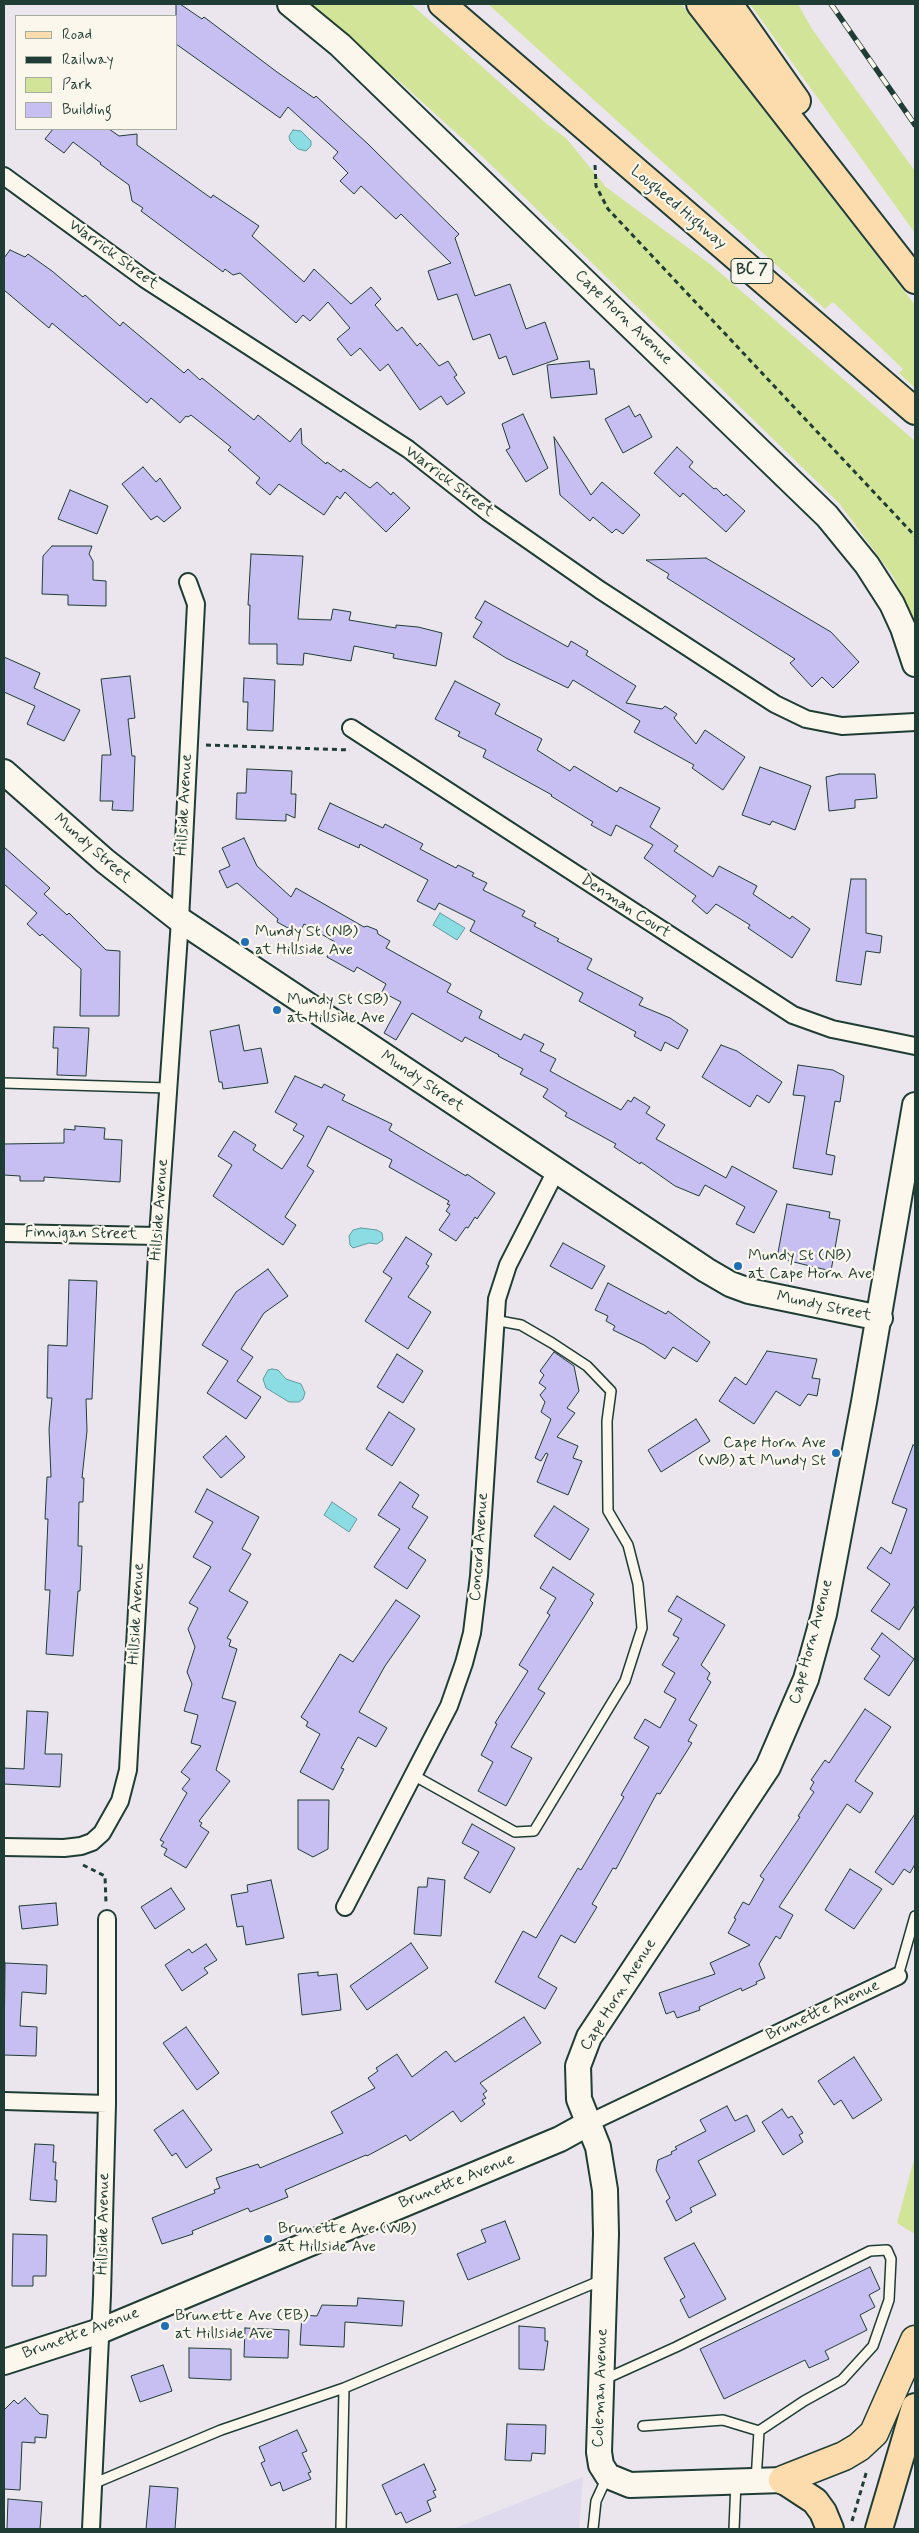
<!DOCTYPE html>
<style>
body{margin:0}
#map{position:relative;width:919px;height:2533px;overflow:hidden;background:#ebe6ee;font-family:Mynerve,sans-serif}
canvas{display:block}
.frame{position:absolute;inset:0;border:5px solid #1f3d34;pointer-events:none}
.legend{position:absolute;left:15px;top:15px;width:162px;height:115px;box-sizing:border-box;background:#fbf7ec;border:1px solid #a3ada2;margin:0;padding:6px 9px;list-style:none;font-size:15px;color:#1f3d34}
.legend li{display:flex;align-items:center;gap:10px;height:25px}
.legend b{width:25px;border:1px solid #a3ada2}
</style>
<div id="map">
<canvas width="919" height="2533"></canvas>
<div class="frame"></div>
<ul class="legend">
<li><b style="height:6px;background:#fcdcac"></b>Road</li>
<li><b style="height:6px;background:#1f3d34"></b>Railway</li>
<li><b style="height:14px;background:#d2e498"></b>Park</li>
<li><b style="height:14px;background:#c7bff1"></b>Building</li>
</ul>
</div>
<script>
const c = document.querySelector('canvas').getContext('2d');
c.lineJoin = 'round';
function fillPath(path, color) {
  c.fillStyle = color;
  c.fill(path, 'evenodd');
}
function poly(rows) {
  const path = new Path2D();
  for (const r of rows) {
    path.moveTo(r[0], r[1]);
    for (let i = 2; i < r.length; i += 2) path.lineTo(r[i], r[i + 1]);
  }
  return path;
}
function stroke(path, color, width, dash) {
  c.strokeStyle = color;
  c.lineWidth = width;
  c.lineCap = dash ? 'butt' : 'round';
  c.setLineDash(dash || []);
  c.stroke(path);
}
function write(font, color, halo, rows, align = 'center') {
  c.font = font + ' Mynerve,sans-serif';
  c.lineWidth = 4.5;
  c.setLineDash([]);
  c.textBaseline = 'middle';
  c.strokeStyle = halo;
  c.fillStyle = color;
  for (const [text, x, y, turn = 0] of rows) {
    c.save();
    c.translate(x, y);
    c.rotate((+turn || 0) * Math.PI / 180);
    c.textAlign = isNaN(turn) ? turn : align;
    if (halo) c.strokeText(text, 0, 0);
    c.fillText(text, 0, 0);
    c.restore();
  }
}
fillPath(poly([
 [583,2477,579,2529,453,2529]
]), '#e0daef');
fillPath(poly([
 [304,4,411,4,548,125,566,138,606,187,710,264,915,441,915,622,893,576,839,503,484,158,399,81],
 [488,4,681,4,915,305,915,388,899,373,903,369,833,302,825,309],
 [750,4,798,4,812,29,915,171,915,233],
 [915,2156,915,2234,897,2223]
]), '#d2e498');
const water = poly([
 [293,130,301,131,311,141,311,146,306,151,298,149,290,141,289,136,293,130],
 [440,913,465,928,457,940,433,925,440,913],
 [361,1228,377,1230,382,1233,383,1240,377,1244,369,1243,353,1248,350,1245,349,1236,353,1230,361,1228],
 [272,1369,278,1370,286,1379,301,1384,305,1393,303,1399,299,1402,289,1402,266,1388,263,1379,268,1370,272,1369],
 [332,1502,357,1519,349,1532,324,1515,332,1502]
]);
fillPath(water, '#8bdce3');
stroke(water, '#609c9d', 1);
const building = poly([
 [176,4,180,4,202,19,204,17,277,72,314,98,316,96,368,144,459,234,455,238,475,296,510,284,526,329,545,322,558,359,513,375,506,356,499,359,490,334,473,340,457,294,438,300,428,271,451,263,401,214,396,219,361,186,354,194,340,181,348,173,333,158,338,152,288,107,280,118,176,44,176,4],
 [53,129,109,129,119,136,137,134,137,145,211,198,213,195,259,226,252,236,304,282,314,269,351,304,371,287,381,299,375,305,397,331,402,327,417,346,420,343,439,366,448,361,457,375,454,377,465,393,447,405,441,396,420,410,388,364,380,371,360,348,351,356,337,339,350,328,328,302,310,321,303,315,296,323,240,273,233,275,225,269,223,272,141,211,143,208,132,201,129,185,100,164,101,163,73,142,64,153,45,139,53,129],
 [10,250,25,257,28,254,52,271,83,297,85,295,120,326,123,322,184,373,188,369,200,380,202,378,254,420,258,415,290,442,301,428,302,444,326,464,327,462,341,472,343,469,370,488,377,482,391,495,393,492,410,508,386,532,345,492,340,499,337,496,324,515,279,484,270,495,256,483,260,478,228,450,231,447,191,415,188,417,186,416,180,423,151,398,147,403,52,323,49,328,4,290,4,258,10,250],
 [589,361,590,369,594,369,597,394,551,398,547,365,589,361],
 [629,406,635,417,640,414,652,437,623,453,605,419,629,406],
 [523,414,548,468,526,482,506,450,510,448,502,424,523,414],
 [554,437,591,495,602,482,640,515,623,534,616,529,612,533,593,517,590,521,560,495,554,437],
 [677,447,693,462,689,467,714,489,716,488,724,496,726,494,745,511,726,532,683,493,680,497,654,473,677,447],
 [143,467,156,482,160,478,181,508,164,522,157,516,151,520,122,484,143,467],
 [70,490,108,506,97,534,58,519,70,490],
 [52,546,92,546,89,554,93,561,93,580,106,581,106,606,68,605,68,595,42,594,43,556,52,546],
 [251,554,303,556,298,619,331,620,333,609,351,612,349,620,396,628,396,625,418,627,442,633,436,666,393,658,394,654,354,646,351,661,304,653,303,665,277,664,277,644,249,644,250,605,248,605,251,554],
 [706,558,831,632,859,662,833,688,822,677,812,687,790,663,795,659,667,578,669,574,646,560,706,558],
 [485,601,568,647,571,641,588,651,586,655,636,686,626,703,662,709,665,706,677,714,674,718,696,744,705,730,745,757,723,790,692,768,694,765,634,732,640,721,573,680,568,688,506,658,473,637,482,622,475,618,485,601],
 [4,657,40,673,34,688,80,710,64,741,27,724,35,706,4,692,4,657],
 [130,676,135,718,128,719,132,756,135,756,133,811,112,810,113,801,100,801,102,755,111,755,101,679,130,676],
 [244,678,275,680,273,731,247,730,248,702,243,702,244,678],
 [455,681,500,704,495,714,542,739,537,750,570,771,574,766,617,792,620,787,660,808,650,827,678,846,674,851,713,877,719,866,757,886,753,894,790,919,792,916,810,929,792,958,748,928,750,925,716,904,707,914,692,901,696,896,644,858,653,845,616,825,611,836,591,825,593,822,551,796,552,795,483,757,486,750,458,736,460,732,435,719,455,681],
 [760,767,811,786,795,830,772,821,770,825,742,815,760,767],
 [247,769,292,771,291,794,296,794,295,818,286,814,286,821,236,819,237,793,246,793,247,769],
 [839,774,875,774,877,798,855,800,855,808,829,811,826,777,839,774],
 [330,803,383,828,385,824,423,844,420,849,456,868,458,865,474,873,472,876,487,883,483,890,525,911,522,916,536,923,534,926,559,939,557,941,592,959,587,969,643,998,639,1005,670,1018,688,1030,678,1049,665,1042,661,1051,634,1036,636,1032,579,1001,583,993,470,931,475,921,439,903,435,910,417,901,428,880,360,844,359,848,318,829,330,803],
 [244,838,257,866,291,897,296,888,364,927,367,926,377,930,378,934,390,941,386,948,451,984,447,992,482,1011,479,1018,521,1040,524,1034,544,1044,540,1051,556,1059,550,1071,621,1110,628,1100,631,1102,634,1097,650,1107,646,1113,665,1125,656,1139,726,1178,732,1166,777,1191,754,1233,736,1224,745,1207,705,1185,699,1196,675,1186,641,1162,640,1164,614,1147,616,1144,565,1116,567,1113,543,1097,548,1089,520,1074,523,1069,498,1056,499,1055,465,1037,462,1042,412,1013,396,1040,384,1033,401,1002,382,992,386,984,357,967,354,972,327,957,335,942,304,924,299,934,277,922,278,919,237,883,227,888,219,871,230,866,222,848,244,838],
 [4,847,50,888,44,894,67,915,69,913,106,950,120,951,119,1016,80,1016,81,969,42,934,40,936,27,924,37,913,4,884,4,847],
 [851,879,866,879,866,933,882,936,880,953,866,951,861,985,836,981,851,879],
 [239,1025,244,1051,261,1048,268,1083,223,1089,222,1082,219,1082,210,1031,239,1025],
 [54,1027,89,1028,86,1076,57,1075,58,1048,53,1048,54,1027],
 [721,1045,737,1051,782,1082,769,1103,757,1095,750,1107,702,1077,721,1045],
 [798,1065,833,1070,844,1076,840,1102,835,1101,826,1154,835,1156,832,1175,793,1168,805,1096,793,1095,798,1065],
 [295,1076,322,1088,324,1084,345,1095,342,1100,392,1124,389,1130,466,1176,467,1174,495,1193,477,1219,475,1217,468,1228,466,1227,456,1241,439,1230,450,1214,446,1211,450,1205,447,1204,449,1201,389,1167,392,1160,328,1126,307,1166,314,1171,285,1217,296,1225,283,1245,213,1196,232,1165,218,1156,234,1131,256,1145,253,1150,282,1169,304,1136,293,1130,297,1124,275,1112,295,1076],
 [75,1126,105,1128,104,1139,122,1140,120,1182,44,1177,44,1181,20,1181,20,1176,4,1175,4,1144,64,1143,64,1129,75,1130,75,1126],
 [787,1204,830,1212,829,1218,840,1220,831,1271,777,1258,787,1204],
 [406,1237,432,1254,426,1264,429,1266,408,1297,431,1312,408,1349,365,1321,392,1278,383,1272,406,1237],
 [563,1243,605,1266,592,1289,550,1266,563,1243],
 [268,1269,288,1296,264,1313,241,1349,253,1357,237,1381,261,1397,246,1419,207,1393,228,1361,202,1345,236,1292,268,1269],
 [69,1280,97,1281,92,1399,86,1399,87,1431,82,1478,84,1478,83,1502,79,1502,78,1546,82,1546,80,1591,78,1591,73,1656,46,1654,50,1590,45,1590,48,1519,45,1519,47,1477,51,1477,49,1429,52,1398,47,1398,48,1345,67,1346,69,1280],
 [608,1283,666,1314,668,1311,710,1342,697,1362,673,1347,665,1359,644,1345,613,1330,615,1326,606,1321,608,1316,595,1310,608,1283],
 [767,1351,817,1359,812,1378,820,1379,817,1396,808,1394,800,1406,776,1391,754,1424,719,1401,735,1377,746,1385,767,1351],
 [554,1352,574,1366,579,1391,567,1408,575,1413,557,1437,578,1446,573,1458,582,1461,568,1495,537,1482,548,1454,546,1453,541,1461,535,1458,551,1419,541,1412,545,1402,540,1395,546,1388,539,1383,544,1375,540,1371,554,1352],
 [397,1354,423,1371,403,1403,377,1387,397,1354],
 [389,1412,415,1429,392,1466,366,1449,389,1412],
 [696,1419,710,1441,661,1472,648,1450,696,1419],
 [226,1436,245,1457,221,1478,203,1457,226,1436],
 [913,1445,915,1446,915,1605,899,1630,871,1611,890,1584,867,1568,881,1547,891,1554,907,1509,892,1503,913,1445],
 [400,1482,419,1495,412,1507,428,1517,408,1548,426,1560,407,1589,374,1567,400,1529,378,1515,400,1482],
 [207,1489,259,1517,242,1549,251,1554,229,1591,248,1602,227,1638,231,1640,229,1646,237,1649,222,1698,236,1702,216,1770,230,1781,199,1821,202,1823,200,1826,209,1832,186,1868,164,1855,167,1849,161,1846,164,1842,160,1840,187,1793,182,1789,190,1779,181,1772,201,1746,191,1743,198,1715,184,1711,192,1684,187,1672,195,1647,188,1629,198,1608,189,1603,211,1567,193,1557,213,1522,195,1512,207,1489],
 [554,1506,589,1529,570,1560,534,1536,554,1506],
 [553,1567,594,1594,590,1600,593,1603,538,1689,545,1693,511,1747,532,1758,506,1806,478,1791,493,1762,481,1755,497,1724,495,1723,528,1671,519,1665,550,1615,547,1613,556,1598,540,1588,553,1567],
 [677,1596,725,1625,701,1665,710,1673,707,1679,711,1682,689,1720,697,1725,688,1741,692,1743,660,1794,657,1793,616,1869,613,1868,592,1904,597,1907,575,1943,561,1935,538,1977,557,1988,545,2009,495,1982,523,1931,536,1938,578,1868,581,1870,624,1797,621,1795,649,1747,634,1738,645,1719,660,1728,676,1699,664,1692,675,1673,662,1665,679,1638,673,1635,682,1619,668,1611,677,1596],
 [396,1600,420,1616,385,1666,359,1712,387,1728,376,1747,358,1737,341,1768,344,1769,333,1790,300,1772,320,1734,306,1726,308,1722,301,1717,340,1654,353,1662,396,1600],
 [882,1633,914,1659,889,1696,864,1679,880,1656,871,1649,882,1633],
 [865,1709,891,1727,855,1781,873,1793,860,1813,847,1804,779,1907,793,1915,780,1939,776,1936,759,1964,765,1978,756,1982,757,1984,742,1991,741,1988,699,2007,700,2010,677,2018,674,2011,666,2014,659,1993,715,1974,710,1963,750,1945,728,1933,736,1919,734,1918,743,1902,749,1905,764,1879,760,1876,800,1817,798,1816,814,1792,810,1789,814,1782,811,1780,825,1760,829,1763,865,1709],
 [27,1711,48,1712,45,1754,62,1754,60,1787,4,1784,4,1768,24,1769,27,1711],
 [298,1800,329,1800,328,1849,313,1857,298,1849,298,1800],
 [915,1814,915,1864,910,1873,904,1869,893,1885,875,1872,915,1814],
 [472,1824,515,1848,490,1893,464,1878,479,1852,462,1843,472,1824],
 [850,1869,882,1889,854,1929,825,1910,850,1869],
 [428,1878,445,1880,441,1936,414,1934,418,1887,427,1887,428,1878],
 [271,1880,284,1938,246,1945,243,1926,237,1927,231,1895,248,1892,247,1885,271,1880],
 [171,1888,185,1909,155,1929,141,1907,171,1888],
 [56,1903,58,1925,22,1929,19,1906,56,1903],
 [411,1943,428,1968,367,2010,350,1986,411,1943],
 [206,1944,217,1960,204,1968,208,1973,182,1991,165,1965,189,1949,192,1953,206,1944],
 [5,1963,47,1965,46,1994,22,1992,20,2026,37,2027,36,2056,4,2055,5,1963],
 [318,1972,318,1976,337,1974,341,2010,302,2015,298,1974,318,1972],
 [524,2017,541,2043,480,2083,487,2091,483,2094,486,2098,482,2100,485,2104,461,2122,453,2111,410,2141,406,2135,367,2156,366,2155,285,2190,288,2197,250,2212,248,2208,192,2231,193,2234,162,2244,152,2218,215,2193,214,2190,220,2188,216,2178,258,2164,260,2168,343,2133,331,2112,375,2088,368,2078,378,2071,376,2068,397,2054,412,2077,446,2051,455,2062,524,2017],
 [186,2027,219,2073,197,2090,163,2043,186,2027],
 [854,2057,882,2100,853,2119,841,2100,834,2105,818,2081,854,2057],
 [727,2106,735,2121,747,2115,755,2131,698,2161,716,2195,690,2208,692,2212,676,2221,666,2201,670,2198,656,2170,658,2160,672,2154,671,2152,677,2149,675,2147,706,2131,700,2120,727,2106],
 [782,2109,788,2118,792,2116,803,2133,799,2135,803,2142,783,2155,762,2122,782,2109],
 [183,2110,212,2150,186,2168,176,2153,172,2156,154,2130,183,2110],
 [35,2144,54,2145,53,2162,56,2162,55,2180,57,2180,56,2202,30,2200,35,2144],
 [505,2221,520,2259,468,2280,457,2254,486,2242,481,2230,505,2221],
 [13,2234,47,2235,46,2276,33,2276,33,2286,12,2286,13,2234],
 [694,2243,726,2299,689,2318,680,2300,685,2297,664,2258,694,2243],
 [870,2267,880,2289,869,2295,875,2307,860,2315,867,2330,825,2351,829,2359,809,2368,805,2360,724,2399,700,2349,870,2267],
 [358,2298,404,2301,402,2326,345,2322,344,2347,300,2345,302,2315,317,2316,322,2305,357,2306,358,2298],
 [519,2326,545,2328,545,2341,548,2341,544,2370,519,2369,519,2326],
 [245,2328,289,2330,288,2358,244,2357,245,2328],
 [189,2348,231,2349,231,2380,189,2378,189,2348],
 [163,2365,172,2391,140,2402,131,2376,163,2365],
 [25,2398,40,2414,48,2415,46,2438,35,2437,35,2443,22,2442,20,2490,4,2489,4,2410,14,2400,18,2404,25,2398],
 [507,2424,546,2425,545,2454,532,2453,531,2461,505,2460,507,2424],
 [297,2430,307,2451,302,2453,311,2472,308,2473,311,2479,283,2491,280,2482,271,2486,261,2463,265,2461,259,2447,297,2430],
 [424,2464,436,2490,433,2491,436,2497,427,2501,431,2511,406,2523,401,2512,396,2515,382,2485,424,2464],
 [150,2486,178,2488,175,2529,146,2529,150,2486],
 [8,2499,42,2502,40,2529,7,2529,8,2499]
]);
fillPath(building, '#c7bff1');
stroke(building, '#1f3d34', 1);
const lane = poly([
 [4,1083,168,1088],
 [413,1775,515,1832,534,1831,625,1681,642,1628,638,1584,628,1545,608,1511,607,1421,611,1391,587,1366,552,1343,521,1325,494,1320],
 [898,1976,915,1916],
 [603,2380,676,2347,870,2251,887,2250,891,2259,889,2300,873,2346,842,2380,804,2401,759,2431,756,2481],
 [643,2426,723,2420,759,2431],
 [95,2483,221,2430,344,2388,602,2280],
 [341,2529,344,2388],
 [593,2529,596,2501,607,2477],
 [734,2529,736,2482]
]);
const street = poly([
 [4,176,145,279,408,449,488,512,600,590,775,704,806,719,842,726,915,722],
 [351,728,793,1015,832,1029,915,1046],
 [4,1233,158,1236],
 [4,1847,64,1848,81,1846,92,1842,102,1833,120,1801,128,1770,158,1236,180,920,196,604,188,582],
 [345,1907,449,1706,464,1663,472,1633,479,1576,497,1299,508,1265,556,1171],
 [4,2101,107,2104],
 [589,2123,898,1976],
 [91,2529,102,2295,107,2104,107,1919]
]);
const secondary = poly([
 [290,4,340,45,827,516,867,565,892,604,903,628,915,664],
 [4,772,105,861,180,920,706,1270,730,1284,749,1291,880,1318],
 [4,2362,100,2331,560,2139,589,2123],
 [783,2480,630,2485,608,2476,601,2465,599,2452,606,2234,605,2190,598,2147,579,2099,578,2066,589,2037,768,1767,806,1679,824,1614,864,1402,915,1105]
]);
const primary = poly([
 [442,4,915,411],
 [700,4,915,280],
 [729,4,797,101],
 [783,2480,815,2501,823,2512,830,2529],
 [879,2529,915,2407]
]);
const highway = poly([
 [783,2480,844,2456,859,2447,874,2433,915,2340]
]);
stroke(lane, '#1f3d34', 12);
stroke(street, '#1f3d34', 20);
stroke(secondary, '#1f3d34', 28);
stroke(primary, '#1f3d34', 30);
stroke(highway, '#1f3d34', 31);
stroke(poly([
 [595,165,596,186,608,209,915,536],
 [206,745,350,750],
 [83,1865,105,1876,106,1903],
 [852,2521,867,2470]
]), '#1f3d34', 3, [5, 4]);
stroke(lane, '#fbf7ec', 9);
stroke(street, '#fbf7ec', 16);
stroke(secondary, '#fbf7ec', 24);
stroke(primary, '#fcdcac', 26);
stroke(highway, '#fcdcac', 28);
const rail = poly([
 [831,4,915,125]
]);
stroke(rail, '#1f3d34', 5.5);
stroke(rail, '#fbf7ec', 4, [11]);
for (const [x, y, r, color] of [
 [245,942,5,"#1f6fb2"],
 [277,1010,5,"#1f6fb2"],
 [738,1266,5,"#1f6fb2"],
 [836,1453,5,"#1f6fb2"],
 [268,2239,5,"#1f6fb2"],
 [165,2326,5,"#1f6fb2"]
]) {
  const dot = new Path2D();
  dot.arc(x, y, r, 0, 2 * Math.PI);
  c.fillStyle = color;
  c.fill(dot);
  stroke(dot, '#fbf7ec', 2);
}
for (const [x, y, w] of [
 [752,271,42]
]) {
  const box = new Path2D();
  box.roundRect(x - w / 2, y - 12.5, w, 25, 4);
  c.fillStyle = '#fbf7ec';
  c.fill(box);
  stroke(box, '#1f3d34', 1);
}
write('bold 15px', '#1f3d34', null, [
 ["BC 7",752,271]
]);
write('16px', '#1f3d34', '#fbf7ec', [
 ["Lougheed Highway",678,208,40],
 ["Warrick Street",113,255,36],
 ["Cape Horn Avenue",623,318,44],
 ["Warrick Street",449,482,37],
 ["Hillside Avenue",185,805,-87],
 ["Mundy Street",92,849,41],
 ["Denman Court",625,907,33],
 ["Mundy Street",422,1082,34],
 ["Hillside Avenue",160,1210,-86],
 ["Finnigan Street",81,1234,1],
 ["Mundy Street",824,1307,12],
 ["Concord Avenue",480,1547,-86],
 ["Hillside Avenue",137,1614,-87],
 ["Cape Horn Avenue",812,1642,-75],
 ["Cape Horn Avenue",619,1995,-58],
 ["Brunette Avenue",823,2011,-25],
 ["Brunette Avenue",457,2182,-22],
 ["Hillside Avenue",104,2224,-89],
 ["Brunette Avenue",81,2334,-20],
 ["Coleman Avenue",601,2388,-88]
]);
write('16px', '#1f3d34', '#fbf7ec', [
 ["Mundy St (NB)",255,933],
 ["at Hillside Ave",255,951],
 ["Mundy St (SB)",287,1001],
 ["at Hillside Ave",287,1019],
 ["Mundy St (NB)",748,1257],
 ["at Cape Horn Ave",748,1275],
 ["Cape Horn Ave",826,1444,"right"],
 ["(WB) at Mundy St",826,1462,"right"],
 ["Brunette Ave (WB)",278,2230],
 ["at Hillside Ave",278,2248],
 ["Brunette Ave (EB)",175,2317],
 ["at Hillside Ave",175,2335]
], 'left');
</script>
